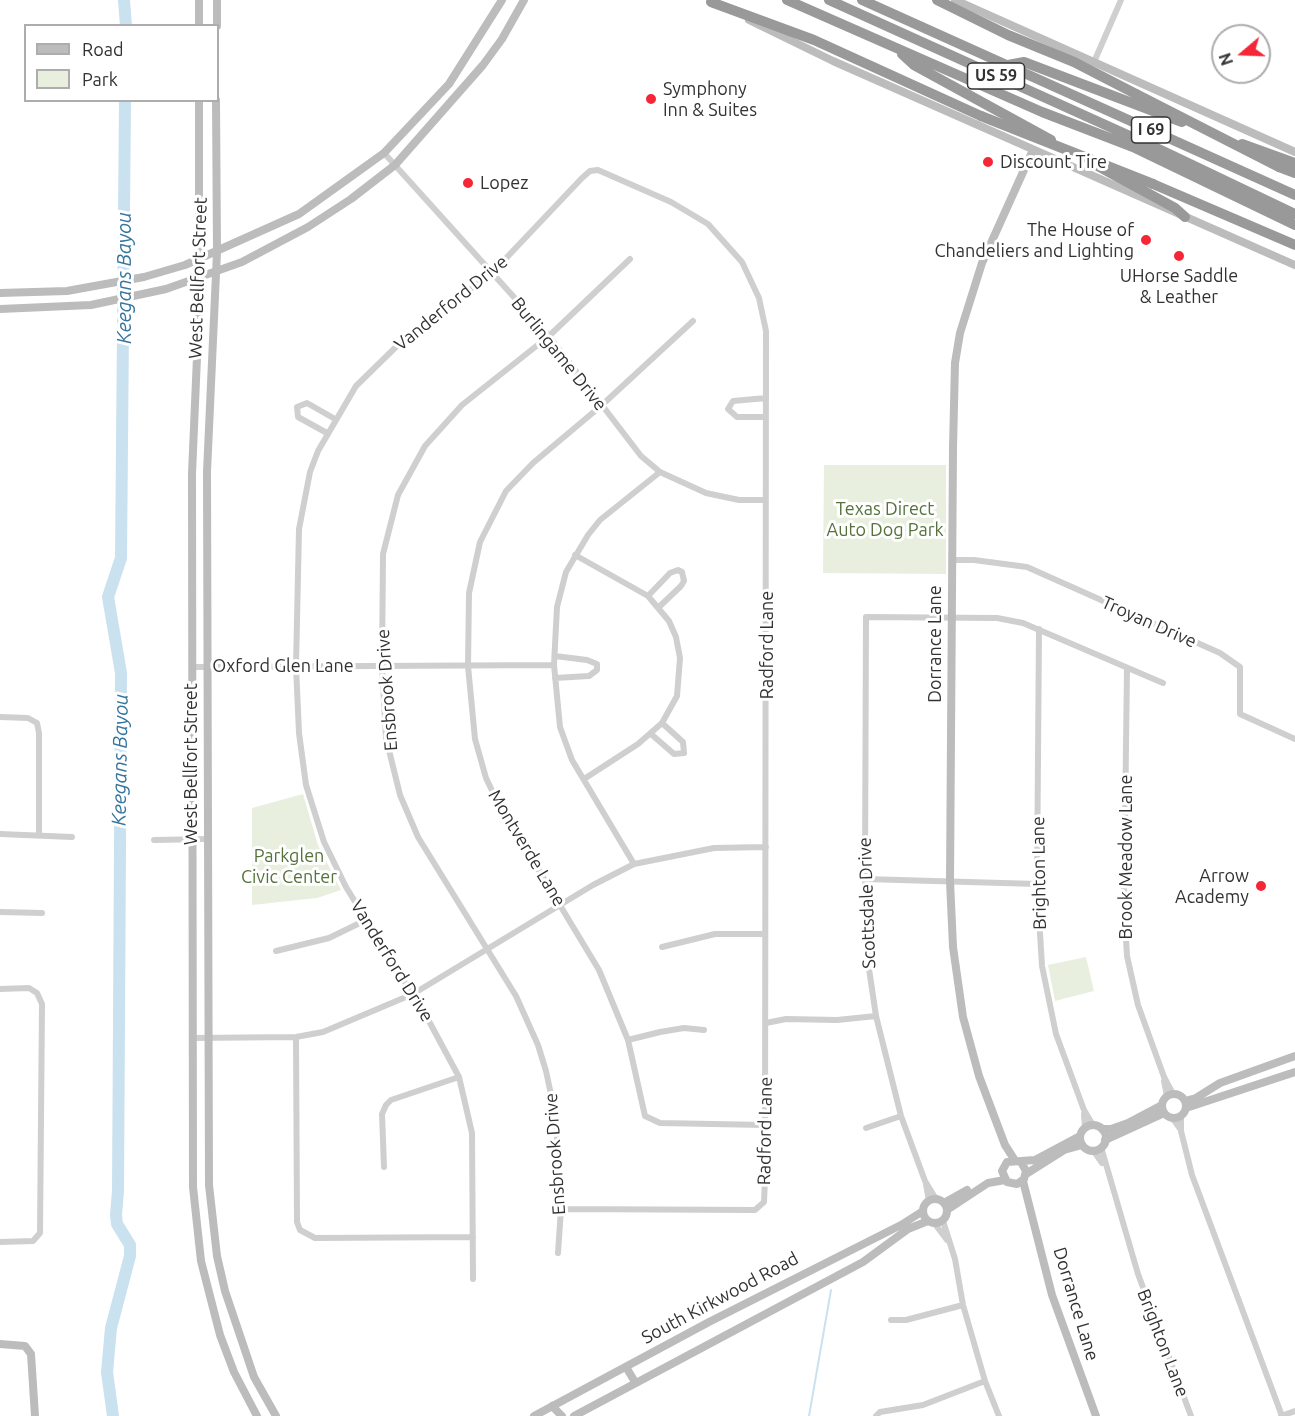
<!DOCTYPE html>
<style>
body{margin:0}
#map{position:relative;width:1295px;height:1416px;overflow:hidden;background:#fff;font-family:Ubuntu,sans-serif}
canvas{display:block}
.legend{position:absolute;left:24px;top:24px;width:195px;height:78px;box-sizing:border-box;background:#fff;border:2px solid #adadad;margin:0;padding:8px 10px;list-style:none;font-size:18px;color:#323232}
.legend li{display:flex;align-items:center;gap:12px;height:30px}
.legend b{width:30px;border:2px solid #adadad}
.north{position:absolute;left:1211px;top:24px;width:60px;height:60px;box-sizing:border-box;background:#fff;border:2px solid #adadad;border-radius:50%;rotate:251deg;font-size:16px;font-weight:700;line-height:24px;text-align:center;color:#323232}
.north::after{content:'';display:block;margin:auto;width:21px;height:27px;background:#f52737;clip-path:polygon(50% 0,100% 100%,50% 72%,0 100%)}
</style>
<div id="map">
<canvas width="1295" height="1416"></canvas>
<ul class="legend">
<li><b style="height:8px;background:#bcbcbc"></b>Road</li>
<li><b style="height:16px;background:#e8efdf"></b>Park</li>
</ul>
<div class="north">N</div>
</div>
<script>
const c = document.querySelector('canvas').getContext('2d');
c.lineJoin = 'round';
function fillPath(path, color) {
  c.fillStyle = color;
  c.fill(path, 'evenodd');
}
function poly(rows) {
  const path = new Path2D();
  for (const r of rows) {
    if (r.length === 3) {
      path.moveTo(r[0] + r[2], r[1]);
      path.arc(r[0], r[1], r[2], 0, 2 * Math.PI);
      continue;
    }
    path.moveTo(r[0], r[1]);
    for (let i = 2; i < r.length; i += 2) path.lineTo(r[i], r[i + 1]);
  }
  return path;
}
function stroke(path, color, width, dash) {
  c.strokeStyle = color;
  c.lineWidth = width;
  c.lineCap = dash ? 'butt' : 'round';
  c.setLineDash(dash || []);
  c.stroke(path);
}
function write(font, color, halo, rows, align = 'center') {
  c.font = font + ' Ubuntu,sans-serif';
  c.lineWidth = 6;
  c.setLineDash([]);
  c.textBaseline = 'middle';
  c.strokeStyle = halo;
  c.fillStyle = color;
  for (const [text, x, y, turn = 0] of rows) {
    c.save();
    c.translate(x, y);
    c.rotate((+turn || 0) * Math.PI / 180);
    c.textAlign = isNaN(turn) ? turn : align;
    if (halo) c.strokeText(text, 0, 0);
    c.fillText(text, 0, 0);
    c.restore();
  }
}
fillPath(poly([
 [824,465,946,465,946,574,823,573],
 [303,794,318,845,341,890,317,898,252,905,252,808],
 [1086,957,1094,991,1055,1001,1048,965]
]), '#e8efdf');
stroke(poly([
 [809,1416,831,1290]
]), '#cae1f0', 2);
stroke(poly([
 [124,0,126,26],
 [113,1416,107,1372,111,1328,130,1256,130,1245,117,1224,116,1215,118,1191,121,673,108,597,121,558,125,100]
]), '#cae1f0', 12);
stroke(poly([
 [1094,62,1121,0],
 [384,153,549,336,641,456,660,472,706,493,739,500,765,500],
 [693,321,602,405,533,463,506,491,480,542,469,593,468,666,475,739,486,778,496,799,599,970,628,1040,645,1116,660,1123,765,1125],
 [766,417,737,417,728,409,733,401,766,398],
 [327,433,298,417,297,407,307,403,335,419],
 [575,555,648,596,669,621,676,637,680,658,677,696,662,723,638,744,584,779],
 [952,560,974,560,1027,567,1220,653,1240,667,1240,714,1295,739],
 [648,596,670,573,678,570,682,572,684,581,681,586,659,607],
 [1039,629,1037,884,1042,966,1056,1034,1084,1110,1093,1125],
 [555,656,587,660,597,664,597,670,589,676,555,678],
 [192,667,554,665],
 [1127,668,1124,902,1127,956,1138,1005,1164,1077,1173,1094],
 [0,717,28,718,37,723,39,733,39,835],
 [651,734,674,754,684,753,683,742,662,723],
 [0,834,72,837],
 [154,840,208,839],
 [634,864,572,760,560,727,554,665,557,607,566,572,588,535,600,520,660,472],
 [865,879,1037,884],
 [0,912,42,913],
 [662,947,715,934,765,934],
 [276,951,329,938,366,920],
 [0,989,29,988,37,993,42,1004,40,1233,33,1241,0,1242],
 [766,1023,786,1019,837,1020,876,1016],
 [296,1037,297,1222,300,1230,315,1238,473,1237],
 [192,1038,296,1037,323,1032,413,994,593,885,634,864,714,848,766,847],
 [628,1040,660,1032,684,1028,704,1030],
 [1164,1081,1167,1096],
 [1084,1114,1085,1127],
 [1181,1117,1181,1131,1192,1175,1282,1416],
 [1173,1119,1181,1130],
 [866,1128,901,1116],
 [1101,1147,1138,1274,1191,1416],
 [1093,1150,1102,1163],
 [384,1167,382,1114,386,1105,391,1100,459,1077],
 [926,1184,929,1201],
 [936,1199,925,1181,901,1116,876,1016,868,962,865,879,866,617,997,618,1023,623,1163,683],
 [943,1221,955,1259,963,1305,985,1381,999,1416],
 [935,1224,947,1240],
 [558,1253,561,1209,556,1118,546,1071,538,1045,516,996,418,837,400,795,386,738,382,666,383,554,398,495,425,446,462,405,549,336,630,259],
 [473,1279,472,1133,459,1077,430,1023,346,887,324,842,306,785,299,733,296,666,299,529,310,472,318,451,356,386,400,343,492,273,582,178,590,171,598,170,671,202,708,224,742,262,759,298,766,331,765,1178,764,1202,755,1210,561,1209],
 [891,1320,906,1320,963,1305],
 [876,1416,880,1412,923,1405,985,1381],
 [1281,1416,1295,1411]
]), '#cfcfcf', 6);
stroke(poly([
 [199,0,199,26],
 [217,0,217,26],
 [955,0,1295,152],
 [749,20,833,61,1295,265],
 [199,100,199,310,192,474,193,1187,201,1261,220,1335,234,1372,257,1416],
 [216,100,217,252,207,472,209,1185,217,1256,225,1291,254,1377,276,1416],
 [0,293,67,291,144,277,185,265,299,214,384,153,449,84,502,0],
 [0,309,91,305,166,289,242,262,308,227,351,199,395,165,483,65,502,39,524,0],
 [1174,1106,12],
 [1185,1101,1196,1098,1220,1083,1295,1056],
 [1186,1108,1295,1072],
 [1093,1138,13],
 [1102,1129,1111,1129,1128,1123,1162,1105],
 [1105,1140,1164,1113],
 [1014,1159,1005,1145,979,1076,963,1017,953,947,950,881,953,448,955,363,960,333,982,263,1033,150],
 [1021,1162,1026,1171,1024,1179,1017,1184,1007,1182,1002,1171,1007,1162,1035,1160,1080,1136],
 [1026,1174,1064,1150,1082,1145],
 [1023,1181,1052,1295,1096,1416],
 [935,1211,12],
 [944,1203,967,1190],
 [947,1210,988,1183,1005,1180],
 [0,1344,25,1346,31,1354,35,1416],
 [626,1367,635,1382],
 [552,1406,562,1416],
 [534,1416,709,1322,901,1225,923,1211],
 [574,1416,863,1262,908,1229,928,1221]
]), '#bcbcbc', 8);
stroke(poly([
 [787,0,1042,112,1133,147,1295,225],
 [829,0,1163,151,1295,214],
 [862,0,1295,195],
 [937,0,1008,35,1074,62,1136,94],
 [711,2,814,40,981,116],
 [902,54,914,65,1051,140],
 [1008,65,1024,62,1182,122],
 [1242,144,1295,163],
 [1096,165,1175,208,1185,217],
 [1279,167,1295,173],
 [1153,184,1295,245]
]), '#999', 10);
stroke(poly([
 [1136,94,1279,167],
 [981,116,1153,184]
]), '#999', 10);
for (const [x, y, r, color] of [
 [651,99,6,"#f52737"],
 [988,162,6,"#f52737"],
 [468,183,6,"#f52737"],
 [1146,240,6,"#f52737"],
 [1179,256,6,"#f52737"],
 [1261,886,6,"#f52737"]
]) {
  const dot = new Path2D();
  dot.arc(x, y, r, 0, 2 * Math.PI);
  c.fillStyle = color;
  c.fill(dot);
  stroke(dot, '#fff', 2);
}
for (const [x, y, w] of [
 [996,76,57],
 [1151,130,39]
]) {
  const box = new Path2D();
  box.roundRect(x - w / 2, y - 13, w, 26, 4.5);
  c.fillStyle = '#fff';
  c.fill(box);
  stroke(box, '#323232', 1.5);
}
write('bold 16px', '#323232', null, [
 ["US 59",996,76],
 ["I 69",1151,130]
]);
write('18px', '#323232', '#fff', [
 ["Symphony",663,89],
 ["Inn & Suites",663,110],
 ["Discount Tire",1000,162],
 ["Lopez",480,183],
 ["The House of",1134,230,"right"],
 ["Chandeliers and Lighting",1134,251,"right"],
 ["UHorse Saddle",1179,276,"center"],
 ["& Leather",1179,297,"center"],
 ["Arrow",1249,876,"right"],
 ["Academy",1249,897,"right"]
], 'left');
write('18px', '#323232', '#fff', [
 ["West Bellfort Street",198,278,-88],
 ["Vanderford Drive",451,303,-39],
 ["Burlingame Drive",559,354,51],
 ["Troyan Drive",1149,622,24],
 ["Dorrance Lane",935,644,-90],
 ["Radford Lane",767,645,-90],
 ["Oxford Glen Lane",283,666],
 ["Ensbrook Drive",387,690,-94],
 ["West Bellfort Street",191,764,-90],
 ["Montverde Lane",527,848,59],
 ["Brook Meadow Lane",1126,857,-90],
 ["Brighton Lane",1039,873,-91],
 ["Scottsdale Drive",867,903,-92],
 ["Vanderford Drive",392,961,58],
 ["Radford Lane",765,1131,-89],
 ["Ensbrook Drive",555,1154,-94],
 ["South Kirkwood Road",720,1298,-28],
 ["Dorrance Lane",1076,1304,73],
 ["Brighton Lane",1163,1343,69]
]);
write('18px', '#54723a', '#fff', [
 ["Texas Direct",885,509],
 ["Auto Dog Park",885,530],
 ["Parkglen",289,856],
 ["Civic Center",289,877]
]);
write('italic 20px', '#36759d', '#fff', [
 ["Keegans Bayou",124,278,-90],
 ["Keegans Bayou",120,760,-89]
]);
</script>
